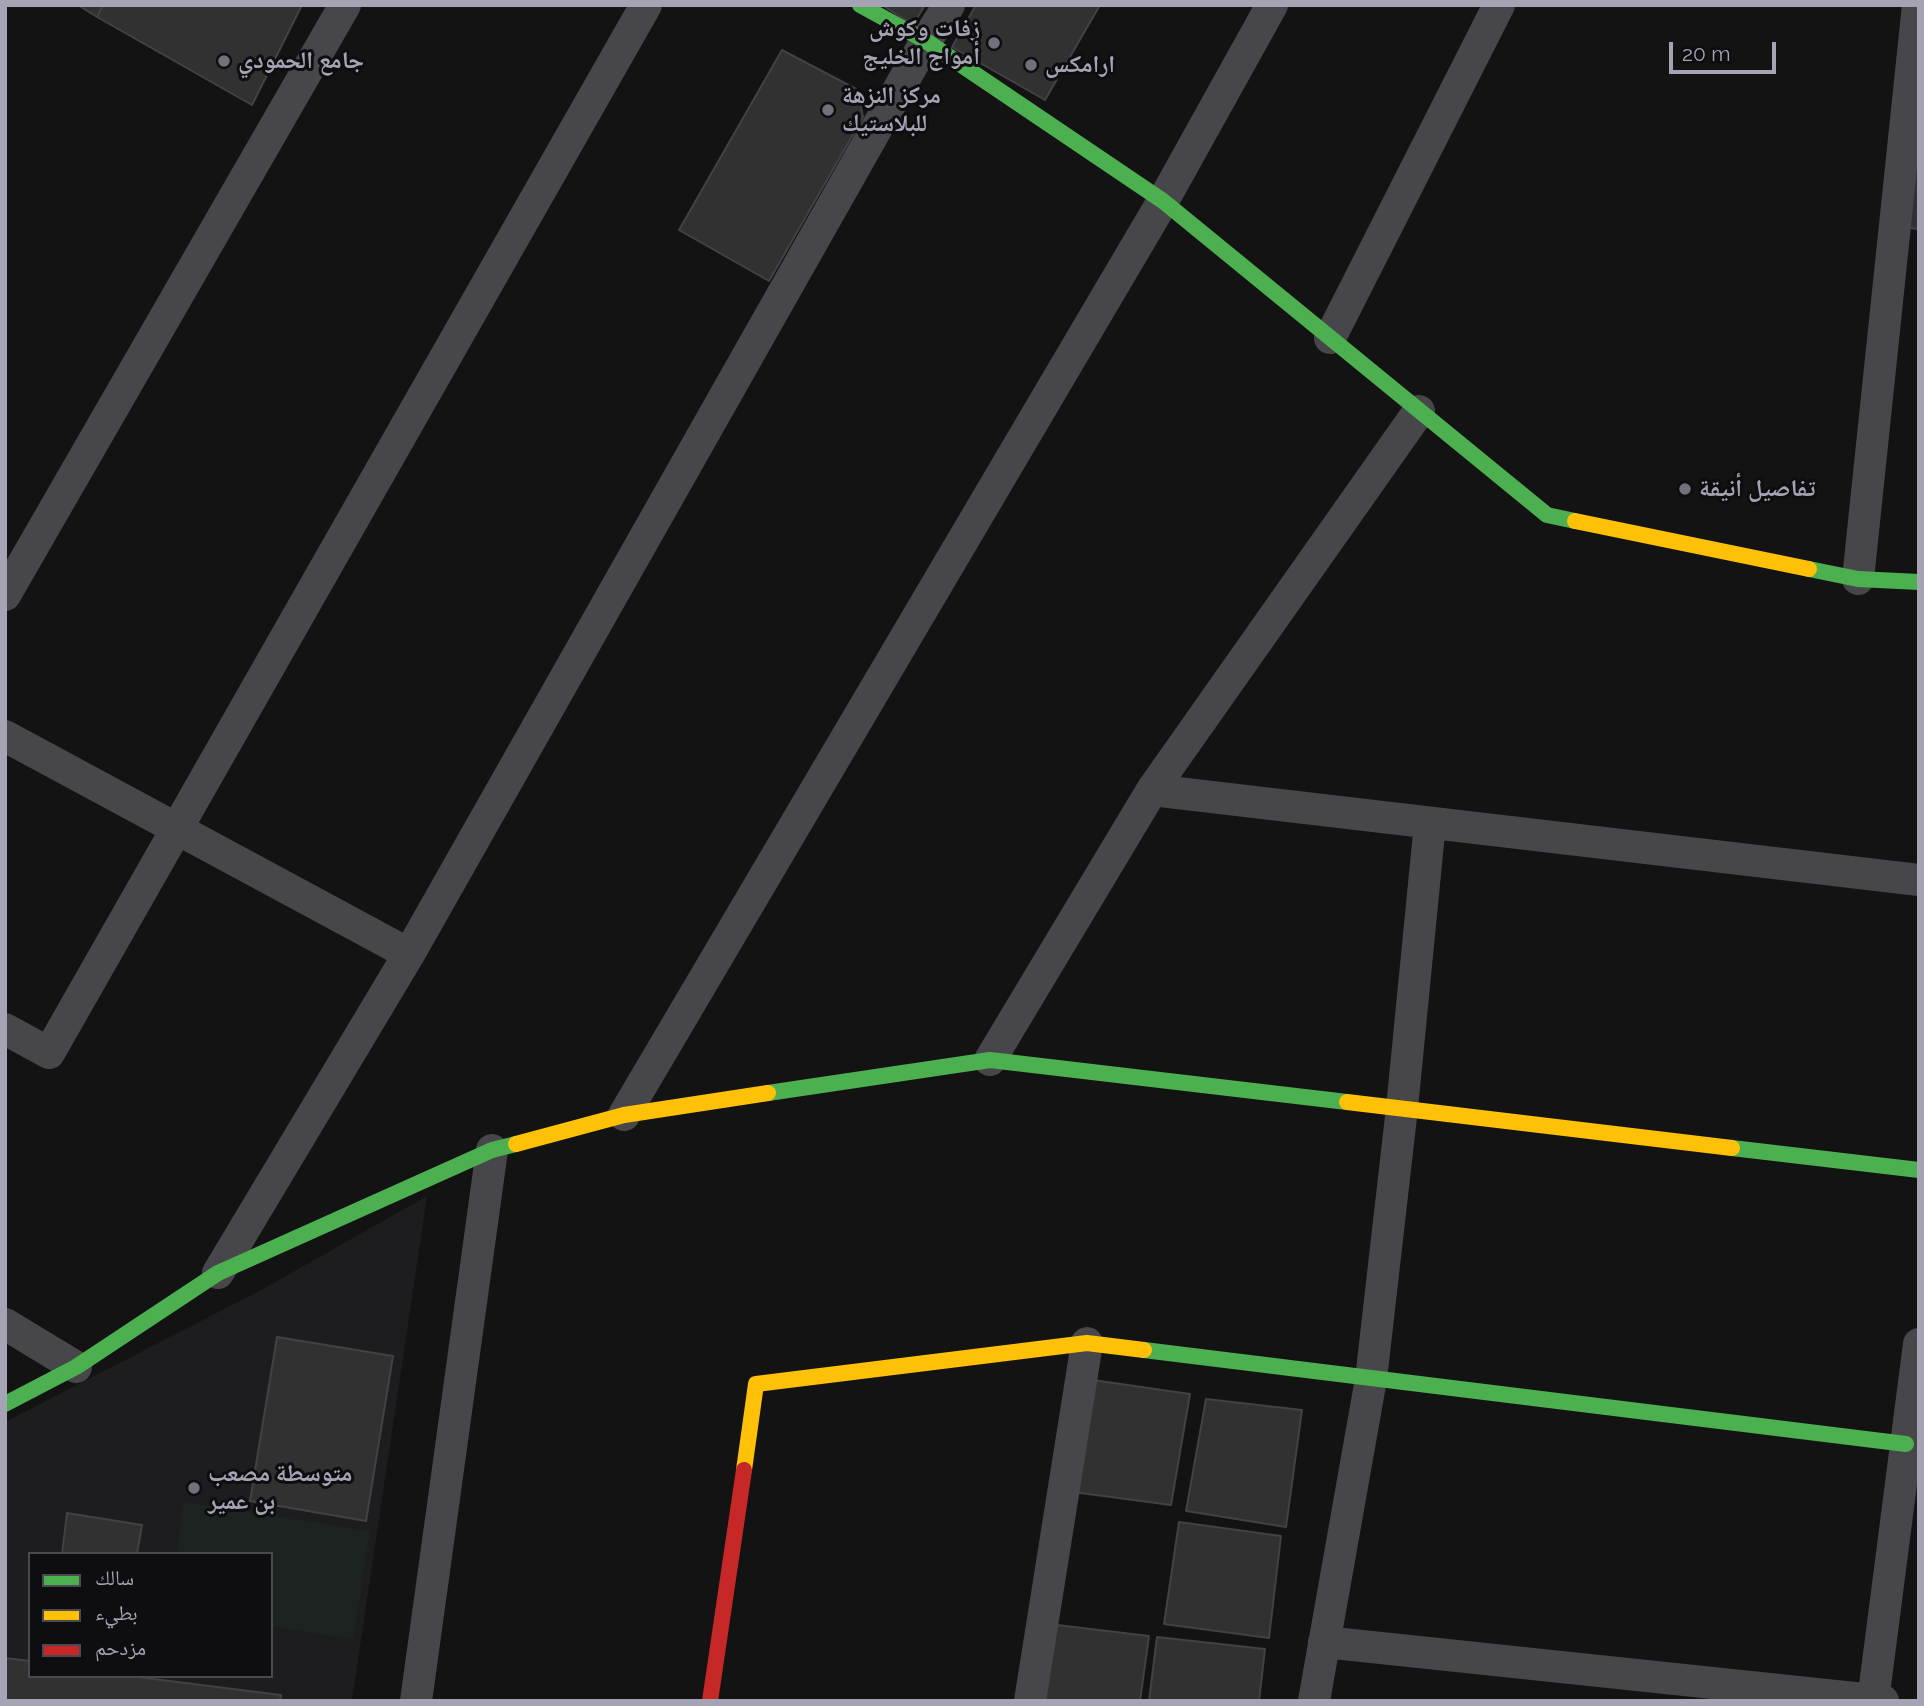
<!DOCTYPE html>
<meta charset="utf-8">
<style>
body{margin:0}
#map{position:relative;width:1924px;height:1706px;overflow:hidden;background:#131313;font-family:Raleway,"Noto Naskh Arabic",sans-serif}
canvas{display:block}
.frame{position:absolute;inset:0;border:7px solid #a4a4b4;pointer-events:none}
.legend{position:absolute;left:28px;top:1552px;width:245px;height:126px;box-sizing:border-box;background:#0e0d0f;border:2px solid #4a4951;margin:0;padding:9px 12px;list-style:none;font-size:21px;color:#a4a4b4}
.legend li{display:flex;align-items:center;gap:14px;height:35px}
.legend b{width:35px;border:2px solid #4a4951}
.scale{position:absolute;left:1669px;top:42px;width:107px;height:32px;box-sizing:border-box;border:4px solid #a4a4b4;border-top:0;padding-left:9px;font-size:21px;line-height:24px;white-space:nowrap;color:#a4a4b4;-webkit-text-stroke:5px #0e0d0f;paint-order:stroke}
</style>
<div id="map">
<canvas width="1924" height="1706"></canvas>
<div class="frame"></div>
<ul class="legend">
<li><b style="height:9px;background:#4caf50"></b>سالك</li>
<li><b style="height:9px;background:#ffc107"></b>بطيء</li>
<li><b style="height:9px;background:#c62828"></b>مزدحم</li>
</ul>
<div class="scale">20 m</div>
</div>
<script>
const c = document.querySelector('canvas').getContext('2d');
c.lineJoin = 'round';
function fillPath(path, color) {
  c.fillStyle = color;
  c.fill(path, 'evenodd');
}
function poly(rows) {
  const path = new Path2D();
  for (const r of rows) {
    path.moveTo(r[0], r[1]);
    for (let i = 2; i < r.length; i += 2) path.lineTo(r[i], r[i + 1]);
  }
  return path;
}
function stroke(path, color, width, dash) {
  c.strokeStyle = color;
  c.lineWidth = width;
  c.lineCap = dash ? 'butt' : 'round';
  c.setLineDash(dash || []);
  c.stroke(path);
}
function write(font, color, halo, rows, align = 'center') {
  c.font = font + ' Raleway,"Noto Naskh Arabic",sans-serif';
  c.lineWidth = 6;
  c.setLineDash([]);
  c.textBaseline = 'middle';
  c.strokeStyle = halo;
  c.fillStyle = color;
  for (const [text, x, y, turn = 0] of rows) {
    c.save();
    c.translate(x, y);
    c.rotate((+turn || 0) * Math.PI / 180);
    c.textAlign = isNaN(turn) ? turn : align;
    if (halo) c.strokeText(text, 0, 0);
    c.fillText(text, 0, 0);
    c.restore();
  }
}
fillPath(poly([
 [427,1196,352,1701,5,1701,5,1422,263,1289],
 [30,1554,271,1554,271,1676,30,1676]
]), '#1d1d1f');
fillPath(poly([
 [183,1502,370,1531,353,1639,271,1626,271,1554,177,1554]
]), '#1d2320');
const building = poly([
 [78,5,103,5,97,17,78,5],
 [103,5,302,5,252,105,97,17,103,5],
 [882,5,925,5,913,25,882,5],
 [976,5,1100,5,1045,100,952,47,976,5],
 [782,50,858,90,863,117,769,281,679,230,782,50],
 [1919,134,1919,229,1907,228,1919,134],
 [277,1337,393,1356,366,1521,250,1501,277,1337],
 [1093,1380,1190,1394,1171,1505,1073,1492,1093,1380],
 [1206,1399,1302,1410,1286,1527,1186,1511,1206,1399],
 [67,1513,142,1525,137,1554,62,1554,67,1513],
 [1179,1522,1281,1536,1269,1638,1164,1624,1179,1522],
 [1049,1624,1149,1636,1140,1701,1043,1701,1049,1624],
 [1157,1637,1265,1649,1259,1701,1149,1701,1157,1637],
 [5,1658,30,1661,30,1676,130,1676,281,1695,280,1701,5,1701,5,1658]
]);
fillPath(building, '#313132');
stroke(building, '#424246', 2);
stroke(poly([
 [1330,338,1499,5],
 [1858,579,1918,5],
 [5,595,345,5],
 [5,736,409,954],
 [1152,790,1919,880],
 [5,1029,49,1053,646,5],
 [990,1060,1152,790,1419,411],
 [624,1115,1163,201,1272,5],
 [218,1273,409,954,926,41,949,5],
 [5,1324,76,1367],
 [1324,1642,1883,1701],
 [416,1701,492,1150],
 [1030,1701,1087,1343],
 [1314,1701,1371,1379,1402,1108,1430,823],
 [1873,1701,1919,1344]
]), '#47474b', 32);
stroke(poly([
 [860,5,926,41,1163,201,1547,515,1575,521],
 [1809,569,1858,579,1919,582],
 [768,1093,990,1060,1347,1102],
 [1732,1148,1919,1170],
 [1144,1350,1906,1444],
 [5,1404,76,1367,218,1273,492,1150,516,1144]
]), '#4caf50', 16);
stroke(poly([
 [1575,521,1809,569],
 [1347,1102,1732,1148],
 [516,1144,624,1115,768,1093],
 [744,1470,756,1384,1087,1343,1144,1350]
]), '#ffc107', 16);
stroke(poly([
 [710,1701,744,1470]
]), '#c62828', 16);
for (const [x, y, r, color] of [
 [994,43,7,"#71717c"],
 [224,61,7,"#71717c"],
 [1031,65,7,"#71717c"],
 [828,110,7,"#71717c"],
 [1685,489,7,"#71717c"],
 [194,1488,7,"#71717c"]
]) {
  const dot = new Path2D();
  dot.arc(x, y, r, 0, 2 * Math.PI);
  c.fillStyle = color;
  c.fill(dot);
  stroke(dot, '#0e0d0f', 2.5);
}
write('bold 24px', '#a4a4b4', '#0e0d0f', [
 ["زفات وكوش",980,29,"right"],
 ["أمواج الخليج",980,57,"right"],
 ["جامع الحمودي",238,61],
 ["ارامكس",1045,65],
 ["مركز النزهة",842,96],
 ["للبلاستيك",842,124],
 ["تفاصيل أنيقة",1699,489],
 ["متوسطة مصعب",208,1474],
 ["بن عمير",208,1502]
], 'left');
</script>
